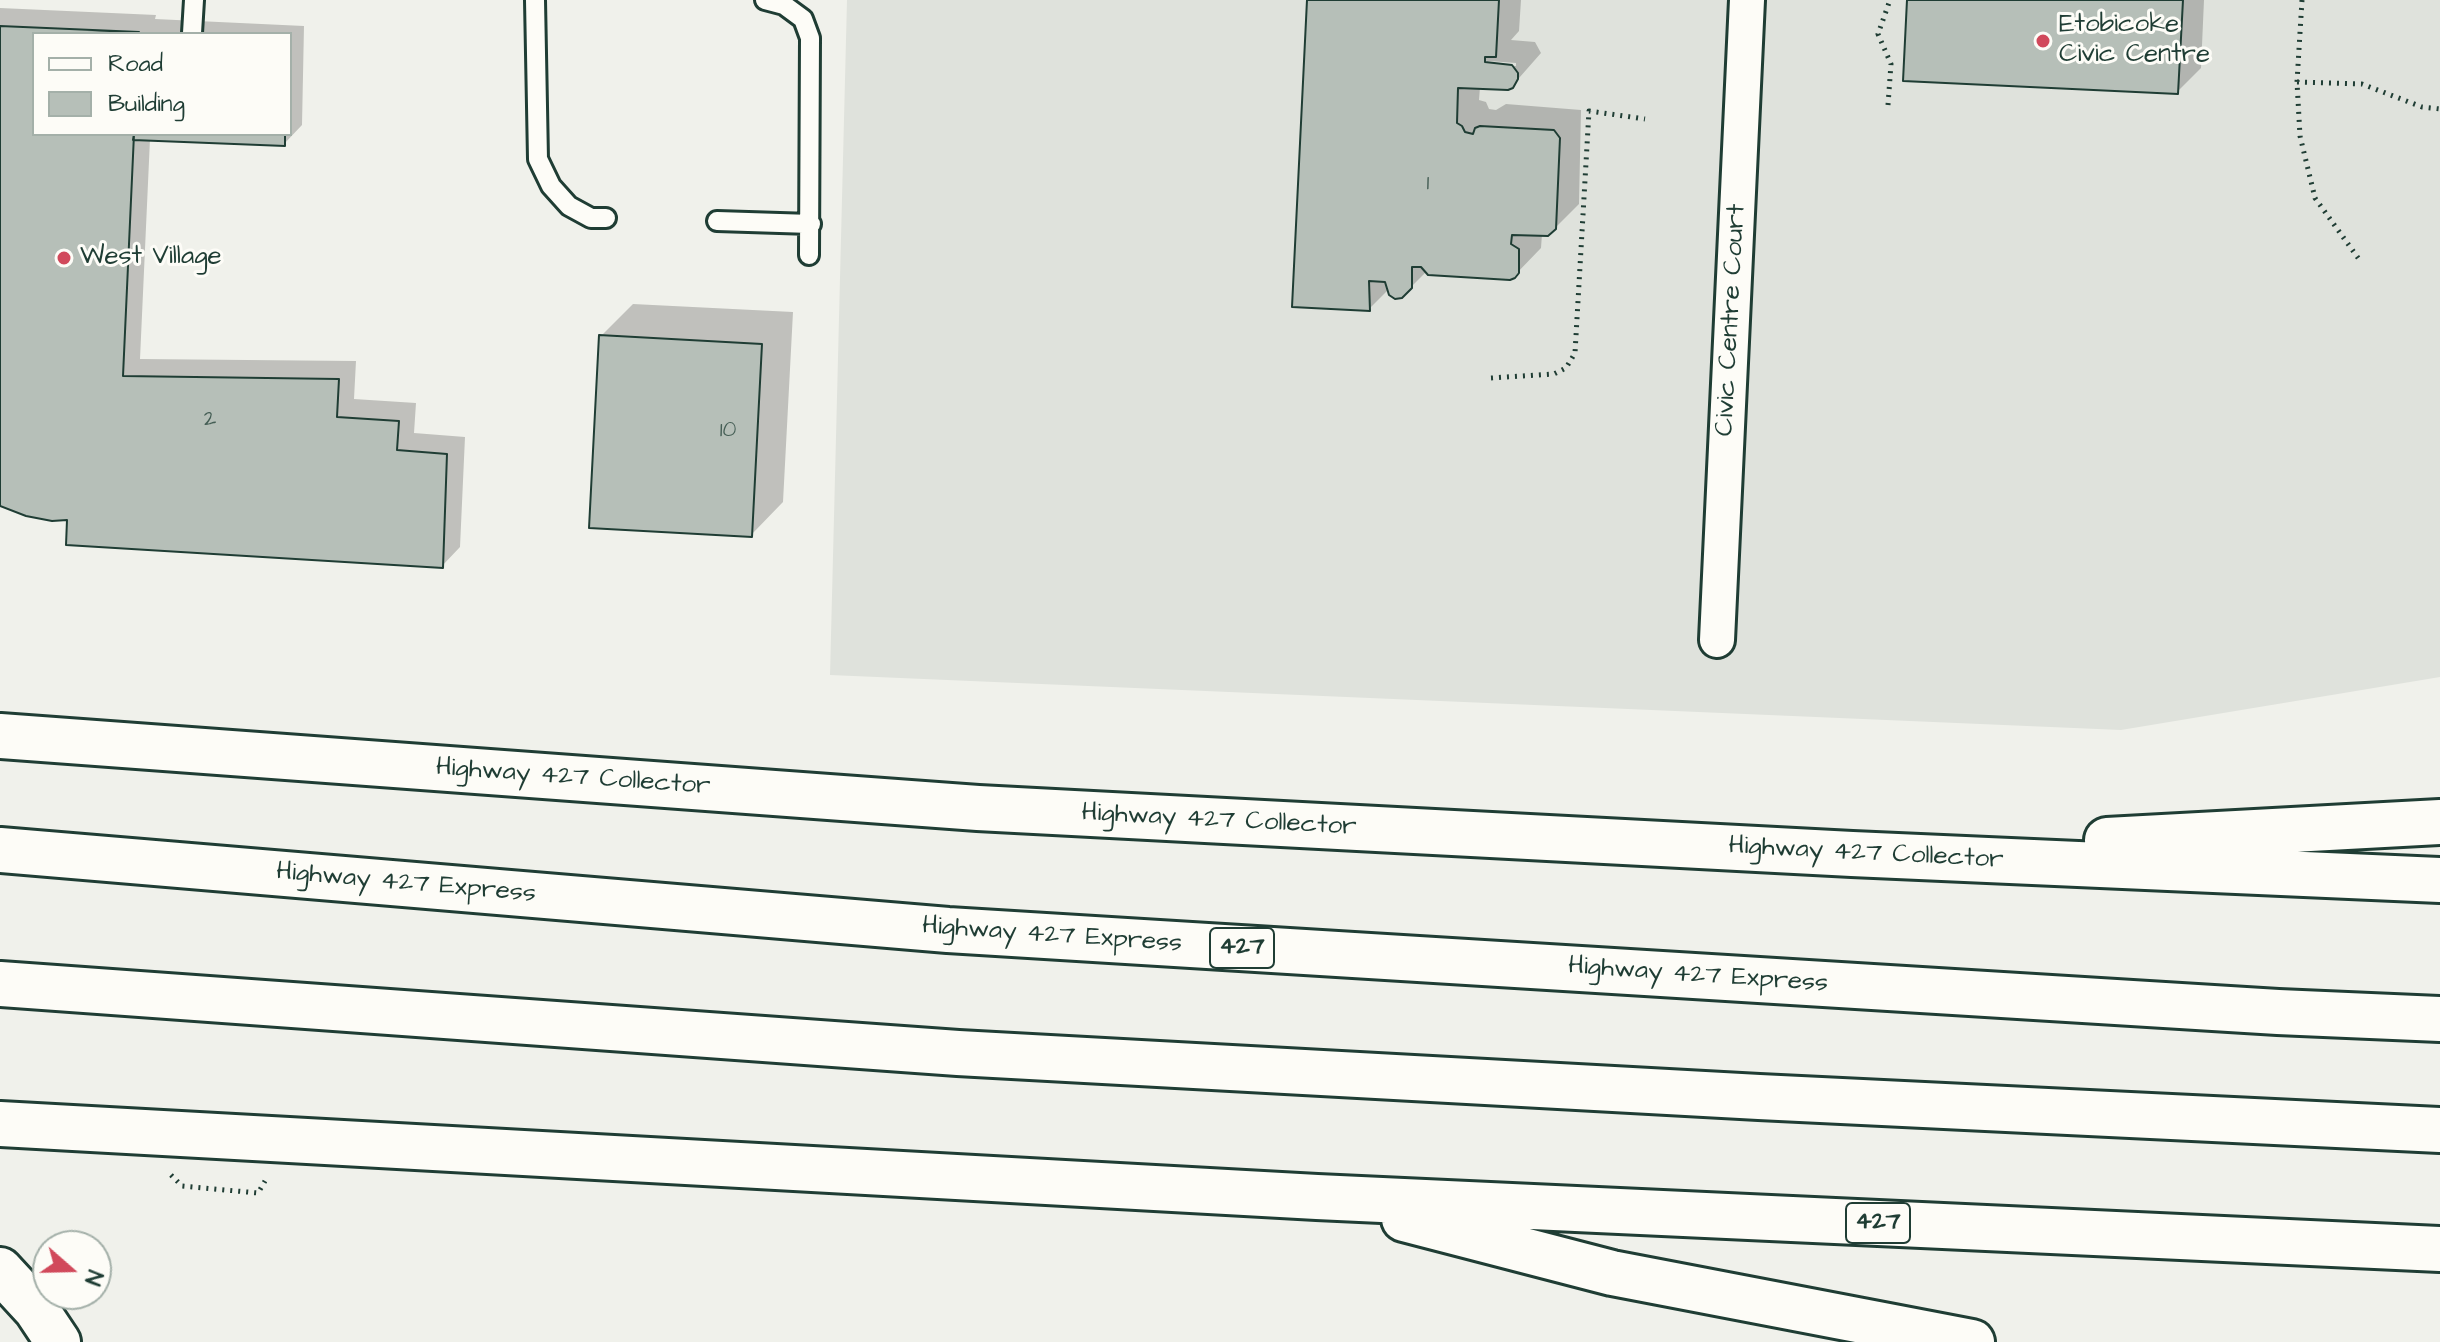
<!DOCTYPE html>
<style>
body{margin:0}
#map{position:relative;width:2440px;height:1342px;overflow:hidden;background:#f0f1eb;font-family:"Architects Daughter",sans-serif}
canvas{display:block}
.legend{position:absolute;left:32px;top:32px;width:260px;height:104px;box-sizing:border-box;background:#fdfcf7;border:2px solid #a4b0a9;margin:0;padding:10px 14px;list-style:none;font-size:24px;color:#1f3d34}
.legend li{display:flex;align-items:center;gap:16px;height:40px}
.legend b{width:40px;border:2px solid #a4b0a9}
.north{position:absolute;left:32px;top:1230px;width:80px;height:80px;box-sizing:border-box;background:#fdfcf7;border:2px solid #a4b0a9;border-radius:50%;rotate:110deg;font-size:22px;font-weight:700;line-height:32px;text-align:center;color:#1f3d34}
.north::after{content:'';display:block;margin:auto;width:28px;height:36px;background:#d1495b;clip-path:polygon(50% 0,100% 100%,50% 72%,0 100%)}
</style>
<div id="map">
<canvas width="2440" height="1342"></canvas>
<ul class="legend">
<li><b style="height:10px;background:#fdfcf7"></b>Road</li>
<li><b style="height:22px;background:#b6bfb8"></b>Building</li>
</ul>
<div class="north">N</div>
</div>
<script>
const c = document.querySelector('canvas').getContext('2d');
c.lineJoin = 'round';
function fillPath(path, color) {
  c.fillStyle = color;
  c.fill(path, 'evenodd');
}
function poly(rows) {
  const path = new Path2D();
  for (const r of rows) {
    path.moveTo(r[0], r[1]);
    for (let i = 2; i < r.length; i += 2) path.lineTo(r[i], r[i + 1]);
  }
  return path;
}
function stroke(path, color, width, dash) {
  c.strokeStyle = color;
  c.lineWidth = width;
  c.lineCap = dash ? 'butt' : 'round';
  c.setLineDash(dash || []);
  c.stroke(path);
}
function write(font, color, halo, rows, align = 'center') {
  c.font = font + ' "Architects Daughter",sans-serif';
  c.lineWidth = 6;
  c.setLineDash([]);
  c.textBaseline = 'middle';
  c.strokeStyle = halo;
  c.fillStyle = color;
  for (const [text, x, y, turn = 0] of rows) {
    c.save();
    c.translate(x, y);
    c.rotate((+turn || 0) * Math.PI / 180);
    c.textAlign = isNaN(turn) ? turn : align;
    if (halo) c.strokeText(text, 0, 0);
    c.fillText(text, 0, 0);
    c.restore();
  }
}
fillPath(poly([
 [847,0,2440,0,2440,677,2121,730,830,675]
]), '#dfe2dc');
fillPath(poly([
 [1309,0,1521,0,1519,31,1511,40,1535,42,1541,53,1512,86,1480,87,1479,100,1486,102,1489,109,1496,110,1506,104,1581,110,1579,204,1555,228,1542,234,1541,248,1514,276,1427,271,1402,296,1389,289,1369,309],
 [1475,60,1516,63,1516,66,1475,64],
 [1909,0,2204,0,2201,68,2177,92],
 [0,8,156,15,155,19,304,26,302,125,284,144,150,139,140,359,356,361,354,399,416,403,414,433,465,437,460,547,442,566,0,504],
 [34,34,290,34,290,134,34,134],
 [633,304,793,312,783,502,751,535,601,336]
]), '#0003');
const building = poly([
 [1307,0,1499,0,1496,57,1485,57,1485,62,1512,65,1518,73,1518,79,1513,88,1508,90,1458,88,1457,123,1462,126,1465,132,1473,134,1475,128,1480,126,1554,130,1560,138,1556,229,1548,236,1512,235,1511,244,1519,249,1519,273,1515,278,1510,280,1428,275,1421,267,1412,267,1412,288,1402,298,1395,299,1389,295,1385,282,1369,281,1370,311,1292,307,1307,0],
 [1907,0,2183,0,2178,94,1903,81,1907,0],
 [0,26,139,32,34,34,34,134,134,134,123,376,339,379,337,417,399,421,397,450,447,454,443,568,66,545,67,520,52,521,26,516,0,506,0,26],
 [134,134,285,134,285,146,133,140,134,134],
 [599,335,762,344,752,537,589,528,599,335]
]);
fillPath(building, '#b6bfb8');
stroke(building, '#1f3d34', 2);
const service = poly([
 [535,0,538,159,551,186,569,206,591,218,606,218],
 [765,0,784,5,803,19,810,38,809,255],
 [192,33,194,0],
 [717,221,811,224]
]);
const minor = poly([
 [1717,640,1747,0]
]);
const motorway = poly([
 [0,736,978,808,1852,854,2440,880],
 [2107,840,2440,822],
 [0,850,948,930,2278,1012,2440,1019],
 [0,984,958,1053,1759,1097,2440,1130],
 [0,1124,1317,1197,2440,1249],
 [1404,1219,1612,1273,1972,1342],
 [0,1270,36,1309,58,1342]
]);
stroke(service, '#1f3d34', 24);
stroke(minor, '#1f3d34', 40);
stroke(motorway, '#1f3d34', 50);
stroke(poly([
 [2302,0,2297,82,2300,136,2315,198,2361,262],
 [2297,82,2362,84,2422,107,2440,109],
 [1888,105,1891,64,1878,34,1890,0],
 [1491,378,1554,374,1566,368,1575,353,1589,111,1645,119],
 [171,1175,182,1186,258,1193,265,1181]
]), '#1f3d34', 5, [2, 6]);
stroke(service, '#fdfcf7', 18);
stroke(minor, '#fdfcf7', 34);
stroke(motorway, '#fdfcf7', 44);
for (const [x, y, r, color] of [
 [2043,41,8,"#d1495b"],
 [64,258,8,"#d1495b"]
]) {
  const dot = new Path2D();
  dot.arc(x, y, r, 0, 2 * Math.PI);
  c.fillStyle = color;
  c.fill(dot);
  stroke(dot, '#fdfcf7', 3);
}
write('22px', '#455e55', null, [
 ["1",1428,184],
 ["2",210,420],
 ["10",728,431]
]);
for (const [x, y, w] of [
 [1242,948,64],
 [1878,1223,64]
]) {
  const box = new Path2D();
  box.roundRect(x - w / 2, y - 20, w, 40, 6);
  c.fillStyle = '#fdfcf7';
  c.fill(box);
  stroke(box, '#1f3d34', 2);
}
write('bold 24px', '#1f3d34', null, [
 ["427",1242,948],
 ["427",1878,1223]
]);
write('26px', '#1f3d34', '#fdfcf7', [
 ["Etobicoke",2059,26],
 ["Civic Centre",2059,56],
 ["West Village",80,258]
], 'left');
write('26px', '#1f3d34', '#fdfcf7', [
 ["Civic Centre Court",1732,320,-87],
 ["Highway 427 Collector",573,778,4],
 ["Highway 427 Collector",1219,821,3],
 ["Highway 427 Collector",1866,854,3],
 ["Highway 427 Express",406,884,5],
 ["Highway 427 Express",1052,936,4],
 ["Highway 427 Express",1698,976,4]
]);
</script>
